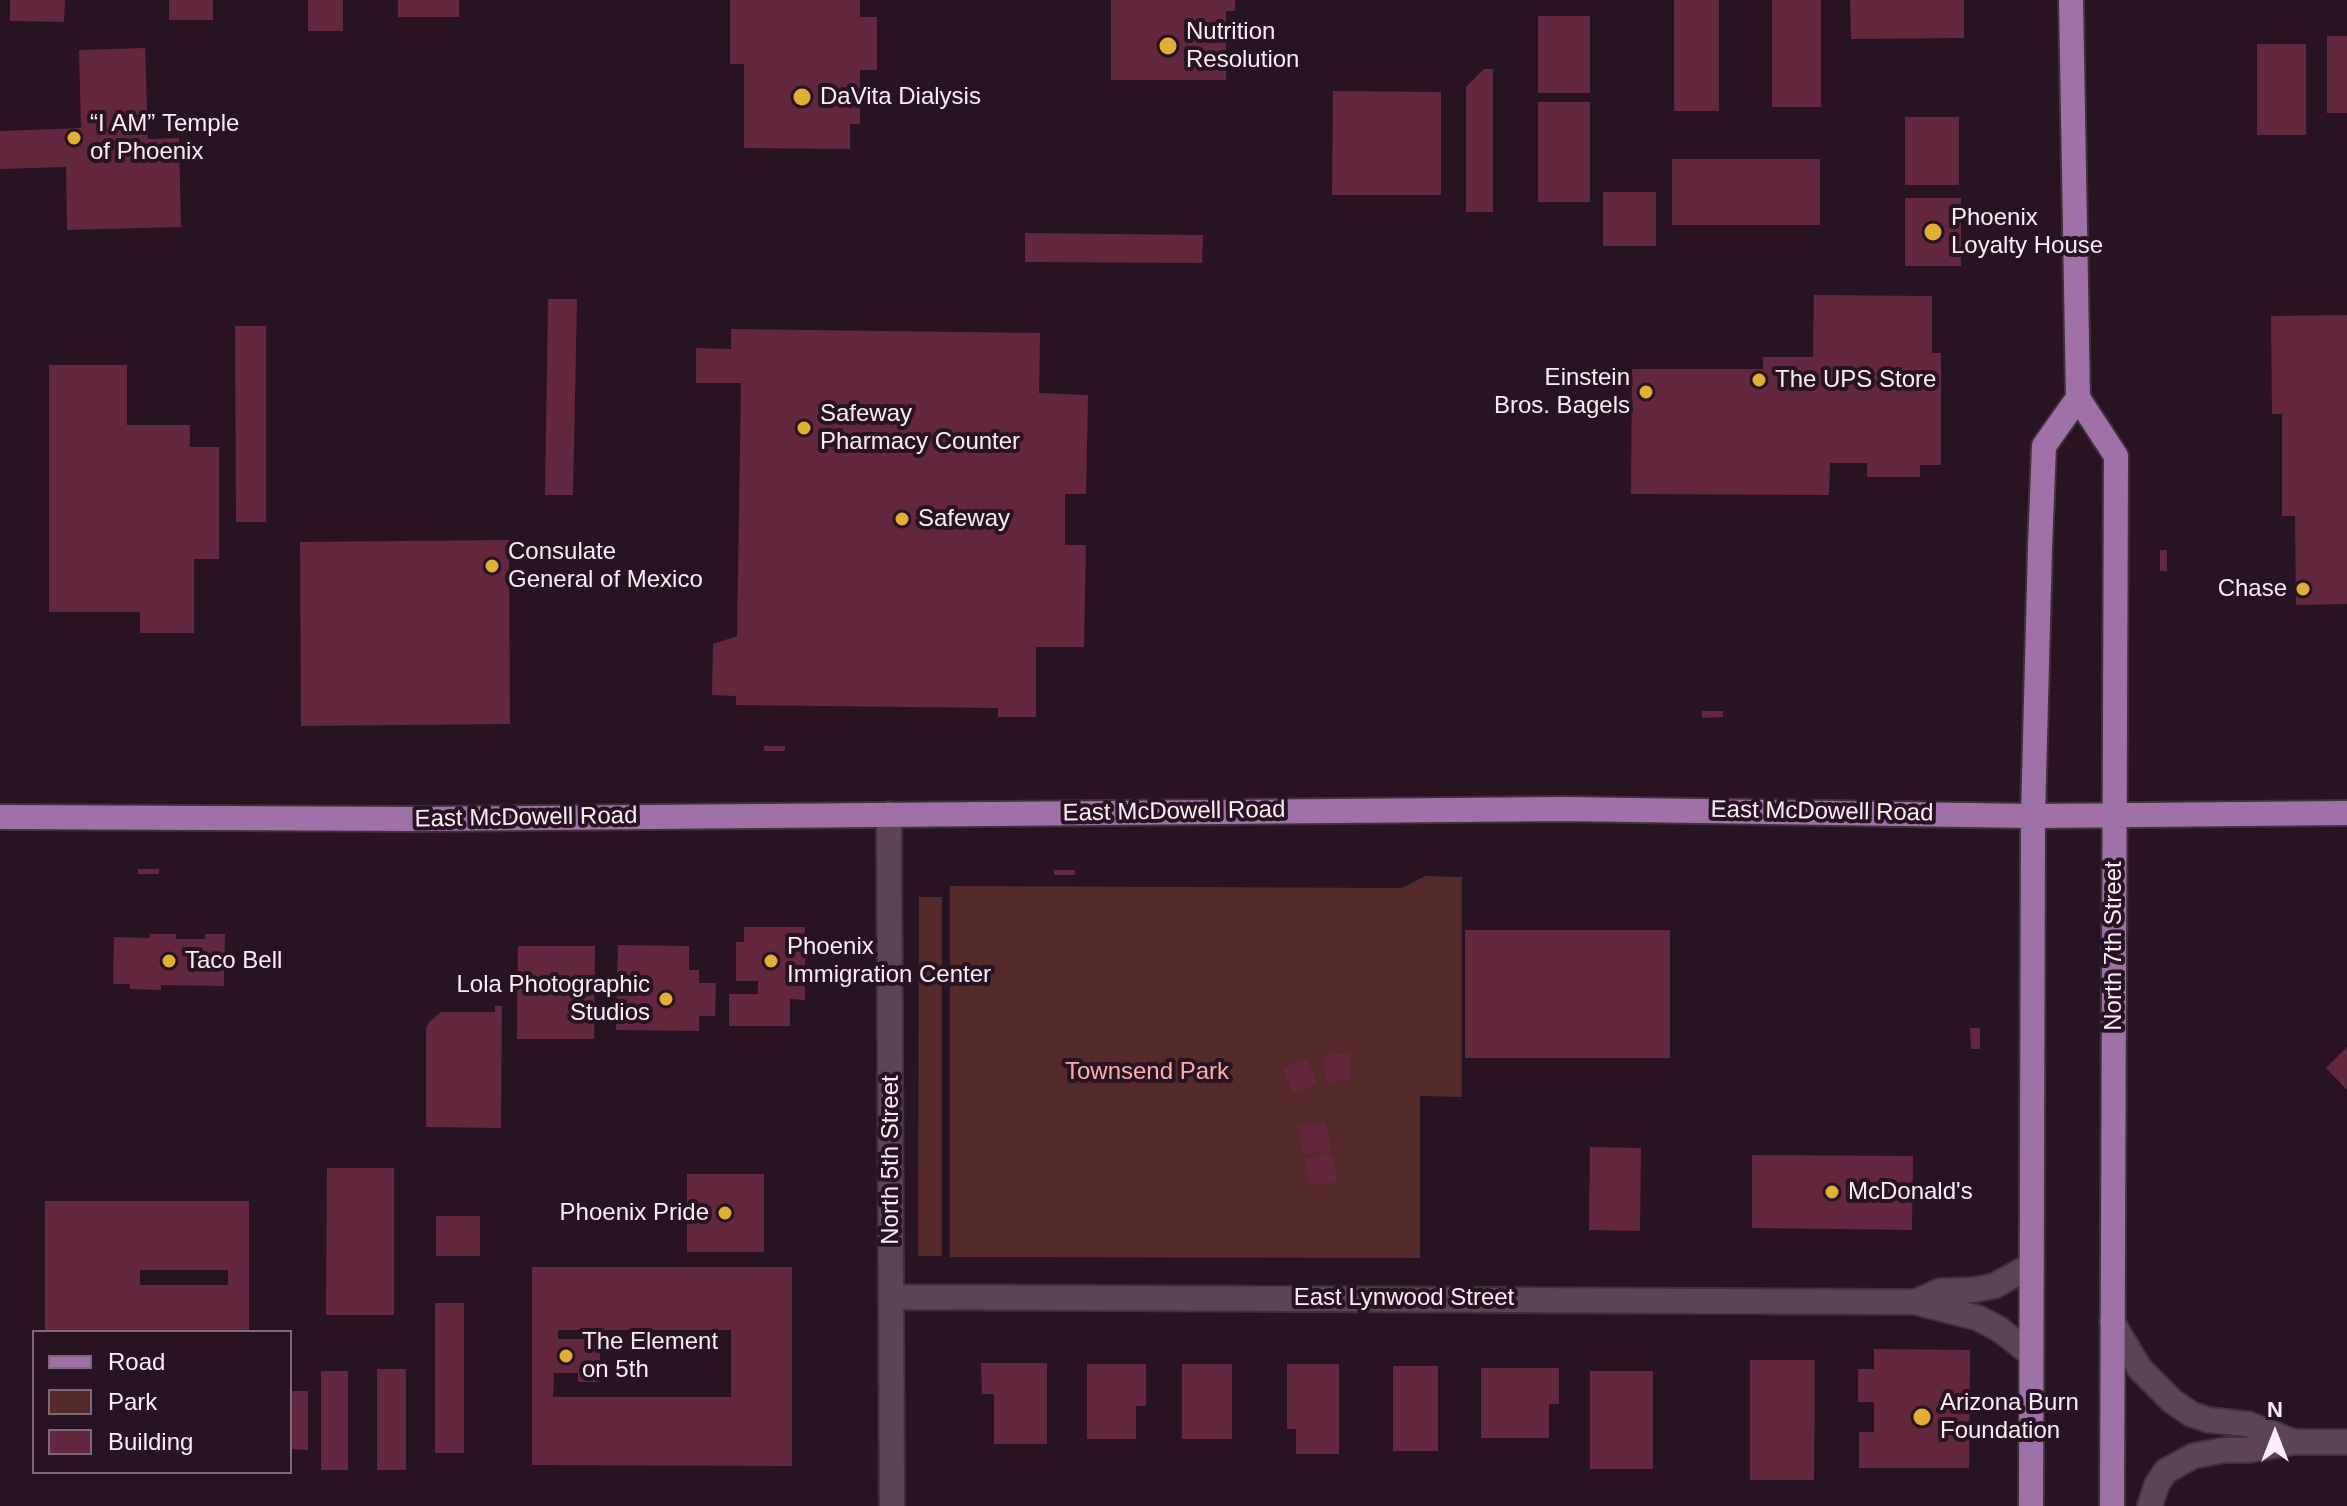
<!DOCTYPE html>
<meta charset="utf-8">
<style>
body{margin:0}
#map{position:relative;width:2347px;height:1506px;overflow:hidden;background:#281322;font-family:Arial,sans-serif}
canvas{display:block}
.legend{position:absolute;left:32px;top:1330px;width:260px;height:144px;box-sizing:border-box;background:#281322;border:2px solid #7d6a77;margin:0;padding:10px 14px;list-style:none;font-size:24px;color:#fcecf7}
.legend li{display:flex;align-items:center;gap:16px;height:40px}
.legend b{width:40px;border:2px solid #7d6a77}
.north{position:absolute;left:2235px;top:1394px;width:80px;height:80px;-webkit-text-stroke:6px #281322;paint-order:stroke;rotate:0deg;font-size:22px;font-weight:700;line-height:32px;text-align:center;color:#fcecf7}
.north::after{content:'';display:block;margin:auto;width:28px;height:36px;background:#fcecf7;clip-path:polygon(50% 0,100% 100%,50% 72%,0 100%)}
</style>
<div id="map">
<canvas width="2347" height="1506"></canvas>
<ul class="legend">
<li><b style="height:10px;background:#a071a9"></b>Road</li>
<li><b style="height:22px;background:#552a2a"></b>Park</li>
<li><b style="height:22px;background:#63283d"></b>Building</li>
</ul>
<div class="north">N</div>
</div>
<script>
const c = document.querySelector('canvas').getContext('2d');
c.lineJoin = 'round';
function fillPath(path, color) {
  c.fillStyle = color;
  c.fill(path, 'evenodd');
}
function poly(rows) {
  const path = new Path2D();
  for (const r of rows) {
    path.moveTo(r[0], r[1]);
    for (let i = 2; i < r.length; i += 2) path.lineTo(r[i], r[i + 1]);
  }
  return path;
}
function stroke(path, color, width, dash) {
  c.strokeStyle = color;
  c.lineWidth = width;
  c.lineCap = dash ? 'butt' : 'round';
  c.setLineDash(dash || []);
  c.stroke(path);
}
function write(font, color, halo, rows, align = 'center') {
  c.font = font + ' Arial,sans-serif';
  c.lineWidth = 8;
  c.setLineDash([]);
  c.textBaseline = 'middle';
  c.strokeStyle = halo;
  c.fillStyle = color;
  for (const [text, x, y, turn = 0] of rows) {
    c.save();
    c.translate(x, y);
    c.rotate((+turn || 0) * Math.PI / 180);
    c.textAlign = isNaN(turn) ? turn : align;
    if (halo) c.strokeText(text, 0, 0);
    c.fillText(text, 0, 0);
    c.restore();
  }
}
fillPath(poly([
 [1425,876,1462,877,1462,1097,1420,1096,1420,1258,950,1257,950,886,1402,888],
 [919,897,942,897,942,1256,918,1256]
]), '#552a2a');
fillPath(poly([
 [10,0,65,0,64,22,10,21],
 [169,0,213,0,213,20,169,20],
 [308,0,343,0,343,31,308,31],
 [398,0,459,0,459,17,398,17],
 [730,0,860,0,860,17,877,17,877,70,860,70,860,124,850,124,850,149,744,148,744,64,730,64],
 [1111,0,1235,0,1235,11,1226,11,1226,80,1111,80],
 [1674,0,1719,0,1719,111,1674,111],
 [1772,0,1821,0,1821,107,1772,107],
 [1850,0,1964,0,1964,38,1851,39],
 [1538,16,1590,16,1590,93,1538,93],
 [2327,36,2347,36,2347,113,2327,113],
 [2257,44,2306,44,2306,135,2257,135],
 [145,48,148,139,179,138,181,227,67,230,66,167,0,169,0,131,81,128,79,50],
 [1484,69,1493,69,1493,212,1466,212,1466,87],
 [1333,91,1441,92,1441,195,1332,195],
 [1538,102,1590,102,1590,202,1538,202],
 [1905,117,1959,117,1959,185,1905,185],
 [1672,159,1820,159,1820,225,1672,225],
 [1603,192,1656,192,1656,246,1603,246],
 [1905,198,1961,198,1961,266,1905,266],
 [1025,233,1203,235,1202,263,1025,262],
 [1814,295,1932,296,1932,353,1941,353,1941,465,1920,465,1920,477,1867,477,1867,463,1830,463,1829,495,1631,494,1632,369,1763,369,1763,357,1813,357],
 [548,299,577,299,573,495,545,495],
 [2347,315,2347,604,2296,605,2295,516,2282,516,2282,414,2272,414,2271,316],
 [235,326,266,326,266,522,236,522],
 [731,329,1040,333,1039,393,1088,395,1086,494,1065,494,1065,545,1086,545,1084,647,1036,647,1036,717,998,717,998,708,736,705,736,696,712,695,713,644,737,636,741,383,696,383,696,348,731,349],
 [49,365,127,365,127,425,190,425,190,447,219,447,219,559,194,559,194,633,140,633,140,612,49,612],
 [509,540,510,724,301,726,300,542],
 [2160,550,2167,550,2167,571,2160,571],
 [1702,711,1723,711,1723,717,1702,718],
 [764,746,785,746,785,751,764,751],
 [138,869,159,869,159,874,138,874],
 [1054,870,1075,870,1075,875,1054,875],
 [744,927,805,927,805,1000,790,999,790,1026,729,1026,729,994,758,994,758,981,736,981,736,942,744,942],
 [1465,930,1670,930,1670,1058,1465,1058],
 [150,934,176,934,176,939,205,939,205,934,225,934,224,986,161,985,161,990,130,989,130,984,113,984,114,937,150,938],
 [618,945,689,946,689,970,699,970,699,983,716,983,715,1016,699,1016,699,1031,616,1030],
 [518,946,595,946,594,1039,517,1039],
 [495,1006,502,1006,501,1128,426,1127,426,1028,429,1022,441,1012,495,1012],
 [1970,1028,1980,1028,1980,1049,1971,1049],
 [2347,1047,2347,1090,2326,1068],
 [1349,1053,1351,1080,1326,1082,1323,1055],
 [1308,1059,1317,1084,1293,1093,1283,1068],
 [1326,1122,1331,1150,1303,1155,1298,1126],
 [1590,1147,1641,1148,1640,1231,1589,1230],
 [1332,1153,1337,1182,1309,1186,1305,1158],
 [1752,1155,1913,1156,1912,1230,1752,1228],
 [327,1168,394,1168,394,1315,326,1315],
 [687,1174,764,1174,764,1252,687,1252],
 [45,1201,249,1201,249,1332,45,1332],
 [140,1270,228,1270,228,1285,140,1285],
 [436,1216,480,1216,480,1256,436,1256],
 [532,1267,792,1267,792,1466,532,1465],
 [558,1330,731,1330,731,1397,553,1397,554,1373,578,1373,578,1382,600,1382,600,1339,558,1339],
 [435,1303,464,1303,464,1453,435,1453],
 [1874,1349,1970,1350,1969,1468,1859,1468,1859,1432,1874,1432,1874,1402,1858,1402,1858,1369,1874,1369],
 [1750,1360,1815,1360,1814,1480,1750,1480],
 [981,1363,1047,1363,1047,1444,994,1444,994,1394,982,1394],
 [1087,1364,1146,1364,1146,1406,1136,1406,1136,1439,1087,1439],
 [1182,1364,1232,1364,1232,1439,1182,1439],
 [1287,1364,1339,1364,1339,1454,1296,1454,1296,1429,1287,1429],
 [1393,1366,1438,1366,1438,1451,1393,1451],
 [1481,1368,1559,1368,1559,1404,1549,1404,1549,1438,1481,1438],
 [377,1369,406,1369,406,1470,377,1470],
 [321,1371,348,1371,348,1470,321,1470],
 [1590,1371,1653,1371,1653,1469,1590,1469],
 [290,1391,308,1391,308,1450,290,1449]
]), '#63283d');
const minor = poly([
 [889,814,892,1506],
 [892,1297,1915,1302,1978,1318,1999,1329,2031,1354],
 [1915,1302,1940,1291,1973,1290,1994,1286,2032,1265],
 [2112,1322,2140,1369,2172,1401,2191,1414,2208,1420,2248,1424,2294,1442],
 [2150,1506,2157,1484,2166,1471,2193,1456,2224,1450,2249,1450,2294,1442,2347,1442]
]);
const primary = poly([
 [2071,0,2078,398,2116,456,2112,1506],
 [0,817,417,819,1565,809,2033,816,2347,813],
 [2031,1506,2033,816,2040,547,2044,446,2078,398]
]);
stroke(minor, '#3f303a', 28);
stroke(primary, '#3f303a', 28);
stroke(minor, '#5d4455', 24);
stroke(primary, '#a071a9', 24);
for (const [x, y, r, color] of [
 [1168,46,10,"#e1af34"],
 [802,97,10,"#e1af34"],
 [74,138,8,"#e1af34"],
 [1933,232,10,"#e1af34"],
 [1759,380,8,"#e1af34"],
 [1646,392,8,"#e1af34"],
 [804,428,8,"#e1af34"],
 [902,519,8,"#e1af34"],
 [492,566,8,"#e1af34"],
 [2303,589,8,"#e1af34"],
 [169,961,8,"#e1af34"],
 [771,961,8,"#e1af34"],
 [666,999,8,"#e1af34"],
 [1832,1192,8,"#e1af34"],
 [725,1213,8,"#e1af34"],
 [566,1356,8,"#e1af34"],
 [1922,1417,10,"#e1af34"]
]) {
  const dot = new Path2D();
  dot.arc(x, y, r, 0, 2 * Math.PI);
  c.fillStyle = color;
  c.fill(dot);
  stroke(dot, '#281322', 3);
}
write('24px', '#fcecf7', '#281322', [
 ["Nutrition",1186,32],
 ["Resolution",1186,60],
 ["DaVita Dialysis",820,97],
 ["“I AM” Temple",90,124],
 ["of Phoenix",90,152],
 ["Phoenix",1951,218],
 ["Loyalty House",1951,246],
 ["Einstein",1630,378,"right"],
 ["Bros. Bagels",1630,406,"right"],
 ["The UPS Store",1775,380],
 ["Safeway",820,414],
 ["Pharmacy Counter",820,442],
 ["Safeway",918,519],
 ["Consulate",508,552],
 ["General of Mexico",508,580],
 ["Chase",2287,589,"right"],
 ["Phoenix",787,947],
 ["Immigration Center",787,975],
 ["Taco Bell",185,961],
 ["Lola Photographic",650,985,"right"],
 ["Studios",650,1013,"right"],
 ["McDonald's",1848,1192],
 ["Phoenix Pride",709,1213,"right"],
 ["The Element",582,1342],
 ["on 5th",582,1370],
 ["Arizona Burn",1940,1403],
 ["Foundation",1940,1431]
], 'left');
write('24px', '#fcecf7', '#281322', [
 ["East McDowell Road",1174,812,-1],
 ["East McDowell Road",1822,812,1],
 ["East McDowell Road",526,818,-1],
 ["North 7th Street",2114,946,-90],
 ["North 5th Street",891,1160,-90],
 ["East Lynwood Street",1404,1298]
]);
write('24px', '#feadab', '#281322', [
 ["Townsend Park",1147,1072]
]);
</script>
